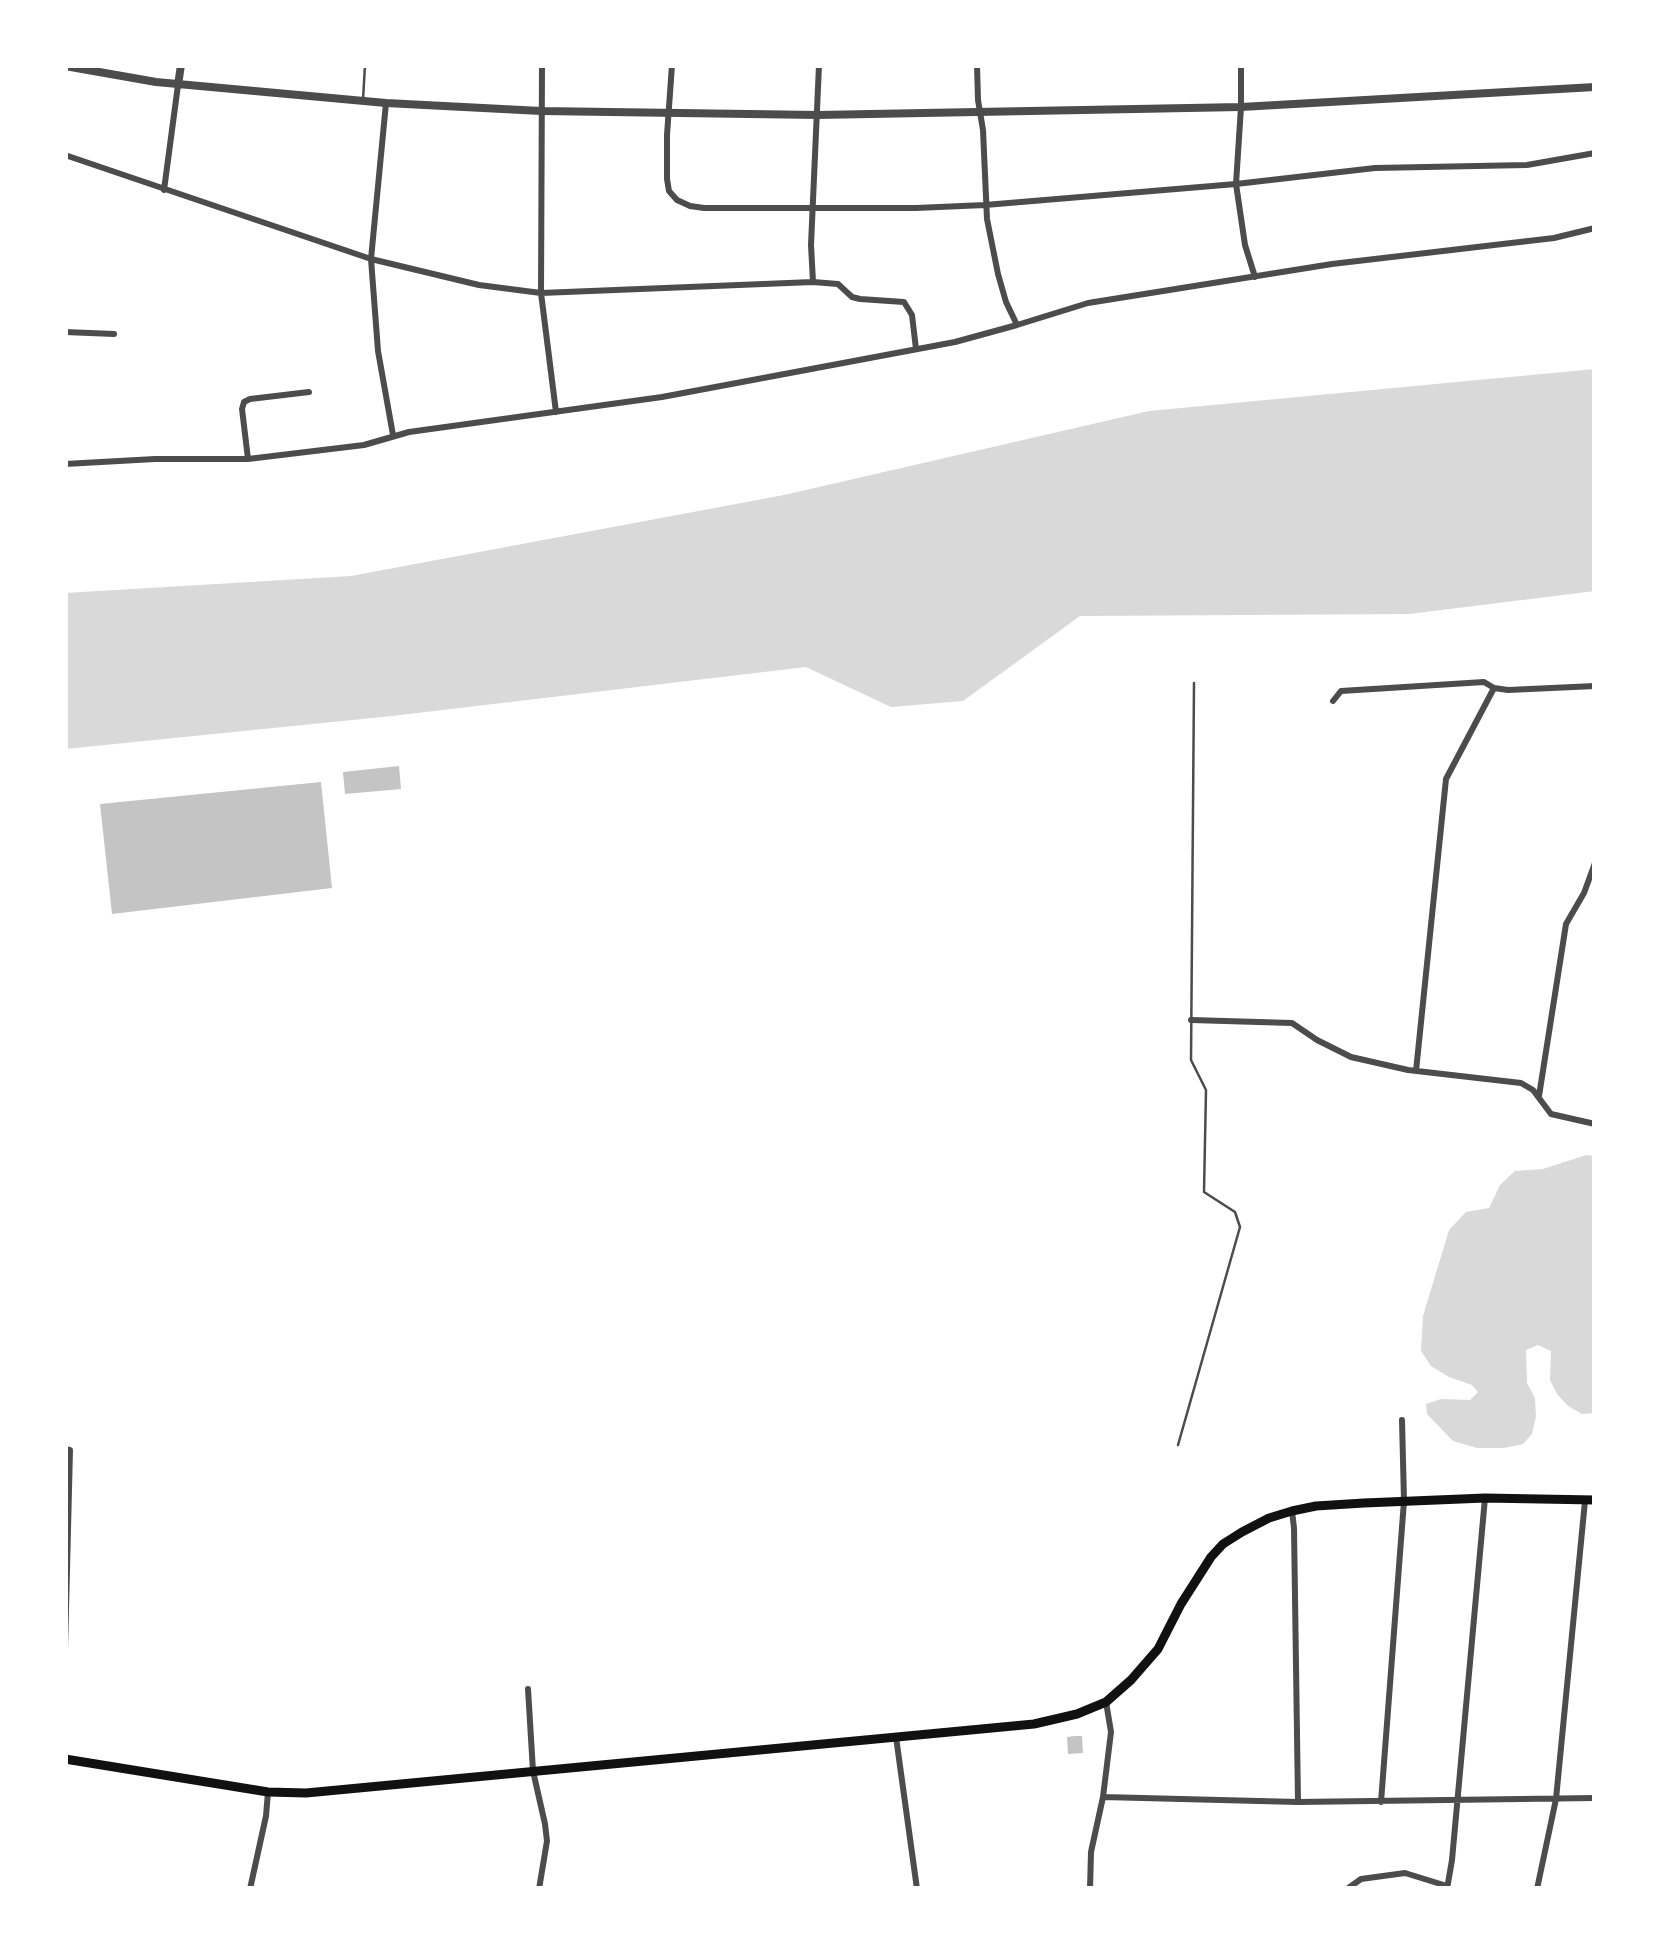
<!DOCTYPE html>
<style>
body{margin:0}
#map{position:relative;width:1660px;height:1954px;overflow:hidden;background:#fff;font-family:"Open Sans",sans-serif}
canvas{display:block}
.frame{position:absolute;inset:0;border:68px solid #fff;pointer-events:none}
</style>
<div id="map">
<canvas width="1660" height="1954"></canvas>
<div class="frame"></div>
</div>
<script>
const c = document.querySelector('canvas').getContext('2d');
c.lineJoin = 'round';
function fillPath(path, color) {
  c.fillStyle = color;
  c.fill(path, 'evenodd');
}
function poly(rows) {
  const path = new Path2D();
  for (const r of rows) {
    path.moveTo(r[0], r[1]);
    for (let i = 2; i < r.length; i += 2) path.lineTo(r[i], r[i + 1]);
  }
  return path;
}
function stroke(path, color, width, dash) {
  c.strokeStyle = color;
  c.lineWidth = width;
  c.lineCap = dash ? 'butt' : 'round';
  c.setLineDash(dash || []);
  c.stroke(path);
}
fillPath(poly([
 [1595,369,1595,591,1409,614,1080,616,963,701,891,707,806,667,392,716,65,749,65,593,351,576,784,495,1149,411],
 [1586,1155,1595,1156,1595,1413,1582,1414,1568,1406,1557,1394,1550,1380,1551,1351,1538,1345,1526,1350,1527,1383,1535,1398,1536,1416,1532,1434,1523,1444,1504,1448,1477,1448,1453,1441,1427,1414,1426,1404,1441,1399,1470,1400,1478,1392,1472,1385,1449,1377,1431,1366,1421,1351,1423,1316,1449,1230,1466,1212,1489,1208,1500,1185,1515,1171,1543,1169]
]), '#d9d9d9');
fillPath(poly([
 [399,766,401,789,345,794,343,772],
 [321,782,332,888,112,914,100,804],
 [1075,1736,1082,1736,1083,1753,1068,1754,1067,1737]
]), '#c4c4c4');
stroke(poly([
 [363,100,365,65],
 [1178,1445,1240,1227,1235,1212,1204,1192,1206,1090,1191,1060,1194,683]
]), '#4c4c4c', 2.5);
stroke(poly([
 [542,65,541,293,556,412],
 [672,65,667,135,667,179,669,191,677,200,690,206,704,208,916,208,985,205,1236,184,1375,168,1527,165,1595,153],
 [977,65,978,100,983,130,987,219,998,274,1006,302,1017,325],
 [1241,65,1241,107,1236,184,1245,245,1255,277],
 [386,103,371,259,378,351,393,435],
 [65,155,371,259,479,285,541,293,813,282,838,284,852,297,860,299,904,302,912,315,916,349],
 [164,190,178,85],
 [813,282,811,245,819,65],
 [65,332,114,334],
 [248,459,242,409,244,402,250,399,309,392],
 [65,464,155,459,248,459,364,445,409,432,662,397,955,342,1017,325,1088,303,1332,264,1554,238,1595,228],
 [1333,701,1341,691,1484,682,1494,688,1508,690,1595,686],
 [1191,1020,1292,1023,1317,1040,1351,1057,1408,1070,1521,1083,1533,1090,1551,1114,1595,1124],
 [1416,1071,1446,779,1494,688],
 [1539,1096,1566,924,1584,893,1595,863],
 [65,1449,70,1450,65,1649],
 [1292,1511,1294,1528,1298,1802],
 [65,1662,65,1676],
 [528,1689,533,1771,545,1824,547,1841,539,1889],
 [896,1737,917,1889],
 [1103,1797,1298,1802,1595,1798],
 [1381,1802,1404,1501,1402,1420],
 [250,1889,266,1816,268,1792],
 [1090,1889,1091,1852,1103,1797,1111,1732,1106,1702],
 [1347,1889,1361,1879,1405,1873,1447,1886],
 [1447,1889,1452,1860,1485,1498],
 [1537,1889,1556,1799,1585,1501]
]), '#4c4c4c', 6);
stroke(poly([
 [65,66,156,82,386,103,541,111,818,115,1241,107,1595,87],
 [178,85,181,65]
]), '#4c4c4c', 8);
stroke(poly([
 [65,1759,268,1792,306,1793,1034,1724,1077,1714,1106,1702,1131,1680,1158,1649,1181,1604,1211,1557,1223,1544,1242,1532,1269,1518,1292,1511,1316,1506,1364,1503,1485,1498,1595,1500]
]), '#111', 9);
</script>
